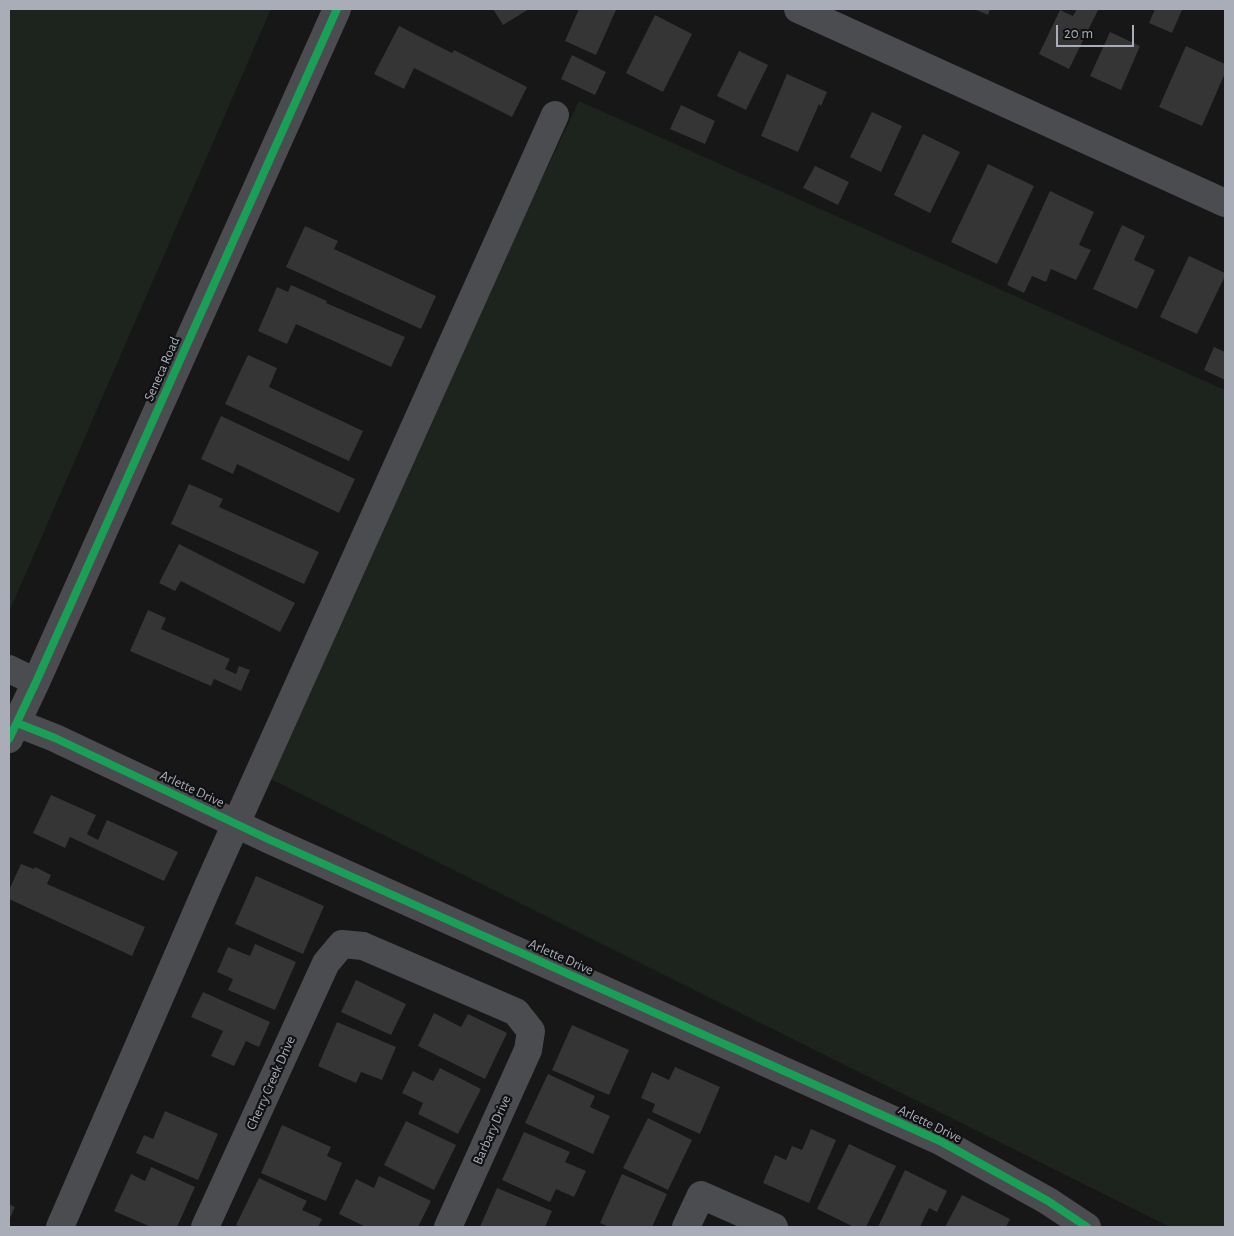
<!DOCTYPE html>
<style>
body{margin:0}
#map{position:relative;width:1234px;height:1236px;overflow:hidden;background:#171717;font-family:"Alegreya Sans",sans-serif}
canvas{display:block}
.frame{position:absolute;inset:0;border:10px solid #a8adb8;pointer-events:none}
.scale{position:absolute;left:1056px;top:25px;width:78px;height:22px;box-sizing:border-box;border:2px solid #a8adb8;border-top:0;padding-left:6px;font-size:15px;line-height:18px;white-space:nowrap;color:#a8adb8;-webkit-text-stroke:4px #111113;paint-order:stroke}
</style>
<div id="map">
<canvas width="1234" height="1236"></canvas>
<div class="frame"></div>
<div class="scale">20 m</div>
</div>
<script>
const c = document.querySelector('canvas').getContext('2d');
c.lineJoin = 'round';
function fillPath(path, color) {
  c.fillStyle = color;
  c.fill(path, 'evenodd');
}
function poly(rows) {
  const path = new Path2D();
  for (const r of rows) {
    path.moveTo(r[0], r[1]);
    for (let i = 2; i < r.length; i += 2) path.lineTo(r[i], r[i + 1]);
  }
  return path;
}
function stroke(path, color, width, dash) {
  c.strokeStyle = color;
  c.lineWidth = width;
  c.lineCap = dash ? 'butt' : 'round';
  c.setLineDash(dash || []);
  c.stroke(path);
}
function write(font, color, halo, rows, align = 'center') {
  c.font = font + ' "Alegreya Sans",sans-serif';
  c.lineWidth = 4.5;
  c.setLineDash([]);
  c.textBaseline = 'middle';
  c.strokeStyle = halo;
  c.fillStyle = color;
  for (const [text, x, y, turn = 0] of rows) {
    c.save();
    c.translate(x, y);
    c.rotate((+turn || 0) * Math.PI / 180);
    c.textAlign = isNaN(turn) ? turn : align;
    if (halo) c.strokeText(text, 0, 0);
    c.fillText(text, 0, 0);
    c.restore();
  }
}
fillPath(poly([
 [9,9,271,9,9,612],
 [579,101,1225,390,1225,1227,1170,1227,259,773]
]), '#1d241e');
fillPath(poly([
 [493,9,529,9,503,25],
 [579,9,613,9,616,10,596,55,565,41],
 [974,9,990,9,988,15],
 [1077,9,1095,9,1098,10,1069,69,1039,54,1060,10,1073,16],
 [1155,9,1179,9,1182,10,1172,33,1149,23],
 [655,15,692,34,663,92,626,73],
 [399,26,452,53,454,50,527,87,512,117,414,68,404,89,374,74],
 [1110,32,1140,46,1121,90,1090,76],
 [1186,46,1225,64,1225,73,1202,126,1159,107],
 [739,51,768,65,746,110,717,96],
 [572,55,606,72,595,95,561,79],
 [787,74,827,92,821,106,819,104,798,152,761,136],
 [681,105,715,121,705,144,670,129],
 [872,112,902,126,881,172,850,157],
 [923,134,960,152,930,213,894,195],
 [988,164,1034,186,997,264,951,242],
 [815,166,849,182,838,205,803,188],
 [1050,191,1094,212,1079,245,1091,250,1076,280,1051,269,1046,282,1032,276,1024,293,1007,285],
 [1122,225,1145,236,1134,260,1155,270,1137,309,1093,289],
 [305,226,338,241,334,249,436,296,421,329,286,267],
 [1189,256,1225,273,1225,276,1197,334,1160,317],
 [291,285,327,301,326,303,405,337,391,367,296,324,287,344,258,331,277,287,288,292],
 [1214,347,1225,352,1225,380,1204,370],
 [248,355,277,368,269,387,363,431,349,461,225,404],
 [221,416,355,479,339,513,237,464,233,474,201,459],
 [189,484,223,499,219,507,319,552,304,584,171,524],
 [179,544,295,603,280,632,181,581,175,591,159,583],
 [148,610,166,618,161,629,230,659,225,669,236,674,239,666,250,670,241,691,214,679,211,686,130,651],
 [51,795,96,815,87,834,98,840,107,820,178,852,164,881,70,837,65,848,33,833],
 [21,864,34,869,35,867,51,875,47,884,145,927,132,956,9,899,9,890],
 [256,876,324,906,303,954,235,924],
 [255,944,296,962,275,1010,228,990,233,979,217,972,228,947,250,956],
 [356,980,406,1004,391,1035,341,1012],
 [203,992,270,1022,259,1047,246,1041,234,1066,211,1056,223,1031,191,1017],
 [434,1013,461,1027,468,1014,507,1033,485,1079,418,1046],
 [337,1022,396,1047,382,1080,361,1072,356,1083,318,1066],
 [572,1025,629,1050,609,1095,552,1070],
 [675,1067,720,1087,700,1134,652,1112,655,1104,641,1098,652,1072,669,1080],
 [440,1068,481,1089,458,1134,418,1114,423,1103,402,1093,413,1071,433,1081],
 [548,1074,595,1096,590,1107,610,1116,593,1154,525,1123],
 [165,1111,218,1134,198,1180,136,1153,144,1135,153,1139],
 [648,1118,692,1140,668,1190,623,1168],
 [406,1121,456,1145,434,1190,384,1165],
 [282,1125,331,1147,327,1156,342,1163,326,1201,261,1173],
 [811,1129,836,1140,809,1203,763,1183,775,1155,786,1160,792,1146,802,1150],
 [524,1132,570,1152,565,1162,586,1171,574,1197,556,1189,550,1202,502,1180],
 [849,1144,896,1166,866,1227,854,1227,817,1209],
 [151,1167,195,1187,177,1227,151,1227,114,1211,131,1174,145,1181],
 [905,1170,947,1191,937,1212,929,1208,920,1227,878,1227],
 [622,1174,667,1194,652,1227,609,1227,600,1223],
 [379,1176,431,1201,418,1227,366,1227,339,1214,356,1179,374,1188],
 [259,1178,307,1201,302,1210,322,1219,318,1227,241,1227,236,1225],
 [497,1188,552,1211,545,1227,480,1227],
 [962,1195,1010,1219,1006,1227,945,1227],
 [9,1204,15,1207,9,1220]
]), '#353536');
stroke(poly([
 [798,9,1225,203],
 [9,669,36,682],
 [17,723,55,738,268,839,940,1141,1048,1201,1087,1227],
 [9,739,36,682,337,9],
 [60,1227,208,886,555,115],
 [205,1227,326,963,342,944,363,946,516,1012,531,1031,528,1050,448,1227],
 [686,1227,701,1195,774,1227]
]), '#4b4c50', 28);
stroke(poly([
 [17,723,55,738,268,839,940,1141,1048,1201,1087,1227],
 [9,739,36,682,337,9]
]), '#1a9f57', 8);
write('14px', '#a8adb8', '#111113', [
 ["Seneca Road",162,369,-66],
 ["Arlette Drive",192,789,25],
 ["Arlette Drive",561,957,24],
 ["Cherry Creek Drive",271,1083,-66],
 ["Arlette Drive",930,1124,26],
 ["Barbary Drive",492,1130,-66]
]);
</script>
